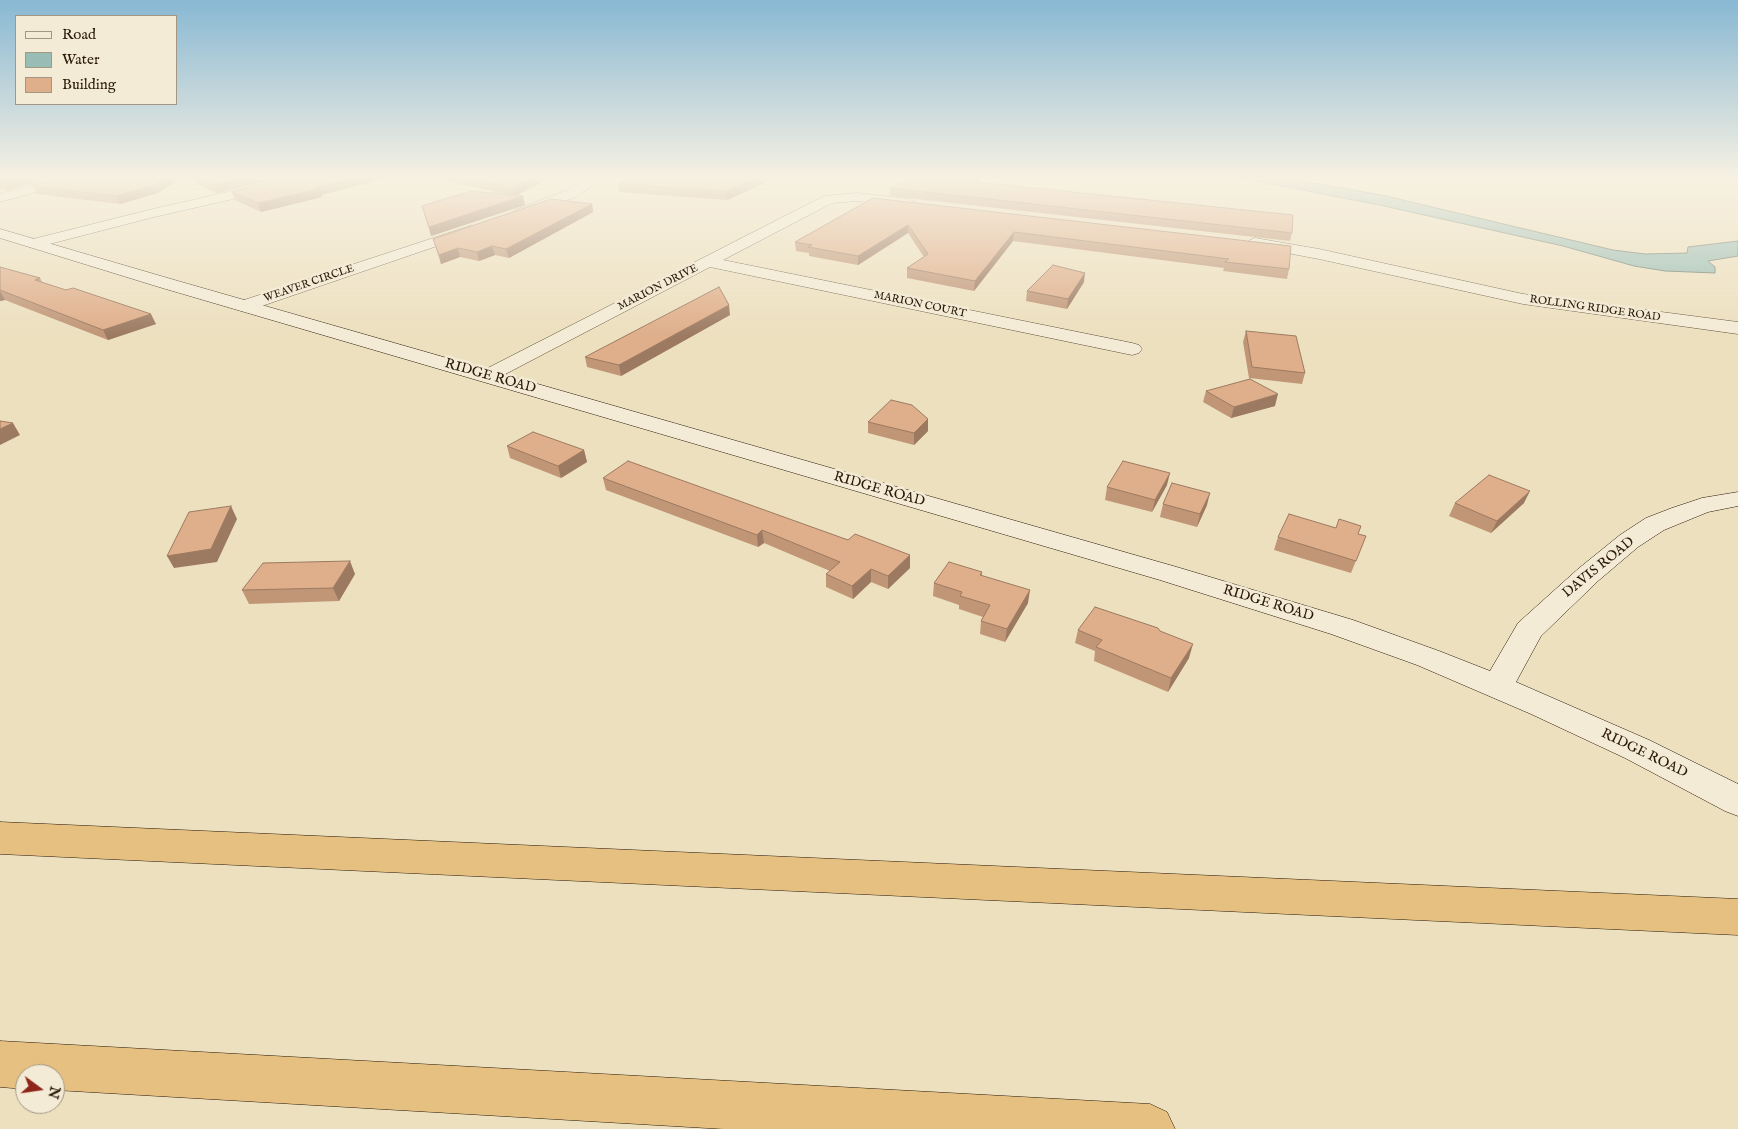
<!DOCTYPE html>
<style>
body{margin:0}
#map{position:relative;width:1738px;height:1129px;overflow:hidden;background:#ede0bf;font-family:"IM FELL English",serif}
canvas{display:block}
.legend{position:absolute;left:15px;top:15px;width:162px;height:90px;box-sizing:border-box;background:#f3ebd5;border:1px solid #a39783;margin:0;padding:6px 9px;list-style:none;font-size:15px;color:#2a1908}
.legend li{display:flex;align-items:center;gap:10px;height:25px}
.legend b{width:25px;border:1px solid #a39783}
.north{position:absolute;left:15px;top:1064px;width:50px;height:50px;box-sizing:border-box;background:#f3ebd5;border:1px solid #a39783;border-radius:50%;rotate:104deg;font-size:14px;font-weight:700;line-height:20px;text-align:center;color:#2a1908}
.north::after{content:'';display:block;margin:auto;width:18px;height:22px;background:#8f2418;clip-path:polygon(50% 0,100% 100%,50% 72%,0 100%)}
</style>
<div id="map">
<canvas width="1738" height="1129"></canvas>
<ul class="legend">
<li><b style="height:6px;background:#f3ebd5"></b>Road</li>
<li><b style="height:14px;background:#99bdb4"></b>Water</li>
<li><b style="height:14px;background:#dfae8a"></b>Building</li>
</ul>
<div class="north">N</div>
</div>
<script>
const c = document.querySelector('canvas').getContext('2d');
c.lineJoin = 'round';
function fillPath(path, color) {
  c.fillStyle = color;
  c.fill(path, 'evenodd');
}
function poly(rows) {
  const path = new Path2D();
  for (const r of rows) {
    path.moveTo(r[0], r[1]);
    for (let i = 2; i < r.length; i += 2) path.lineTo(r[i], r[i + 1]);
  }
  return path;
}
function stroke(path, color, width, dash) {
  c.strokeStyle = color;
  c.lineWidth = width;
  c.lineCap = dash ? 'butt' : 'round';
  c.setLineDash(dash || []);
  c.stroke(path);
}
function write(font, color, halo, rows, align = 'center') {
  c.font = font + ' "IM FELL English",serif';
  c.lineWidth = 5;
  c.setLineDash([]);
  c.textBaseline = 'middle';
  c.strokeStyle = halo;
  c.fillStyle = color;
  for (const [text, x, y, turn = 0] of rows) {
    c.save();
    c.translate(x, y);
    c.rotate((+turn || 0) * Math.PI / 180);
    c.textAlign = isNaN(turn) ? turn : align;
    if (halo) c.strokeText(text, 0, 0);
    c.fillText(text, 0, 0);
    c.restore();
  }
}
const water = poly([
 [1241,178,1287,178,1386,196,1613,250,1645,254,1687,253,1688,247,1738,241,1738,256,1708,261,1715,267,1715,273,1665,271,1634,266,1563,246,1384,206,1241,178]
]);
fillPath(water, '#99bdb4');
stroke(water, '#6d7b6f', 1);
const street = poly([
 [55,178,77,178,76,181,0,202,0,194,55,178],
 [289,178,314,178,308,182,154,217,34,248,29,246,26,243,29,240,153,209,289,178],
 [589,178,605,178,575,197,525,216,520,217,515,216,513,213,515,210,565,191,589,178],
 [857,193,909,199,916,203,909,207,857,201,832,203,723,260,1132,343,1139,345,1142,349,1139,353,1132,355,710,267,494,380,487,382,480,380,477,376,480,372,824,196,857,193],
 [470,226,475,227,477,230,475,233,250,310,244,311,238,310,235,306,238,302,470,226],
 [1255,238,1319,249,1523,294,1738,322,1738,334,1523,304,1319,259,1250,246,1247,243,1250,240,1255,238]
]);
const secondary = poly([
 [0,229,171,279,1180,568,1353,620,1439,651,1490,671,1518,623,1578,569,1620,535,1646,518,1672,508,1702,498,1738,492,1738,506,1708,512,1664,530,1638,547,1598,581,1541,636,1516,682,1649,740,1738,784,1738,816,1725,811,1625,758,1531,714,1417,665,1331,634,1160,580,159,287,0,238,0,229]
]);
const highway = poly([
 [0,822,1738,899,1738,935,0,854,0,822],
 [0,1041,1150,1104,1167,1112,1175,1129,724,1129,55,1090,55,1074,25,1074,25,1089,0,1087,0,1041]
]);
stroke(street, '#5b4b36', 1);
stroke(secondary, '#2a1908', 1);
stroke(highway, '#2a1908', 1);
fillPath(street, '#f3ebd5');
fillPath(secondary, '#f3ebd5');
fillPath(highway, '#e6c080');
fillPath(poly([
 [0,178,47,178,8,190,0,189],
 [60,178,182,178,158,193,120,204,37,194,33,186],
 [194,178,279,178,217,193,197,184],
 [295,178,386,178,321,195,322,197,261,212,235,200,232,192],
 [433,178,550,178,516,196,523,196,525,205,431,236,422,206,505,194],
 [627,178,776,178,727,200,619,192,618,184],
 [980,178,980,182,1292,233,1290,241,890,196,890,188],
 [873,198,1289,269,1287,279,1223,271,1224,268,1013,241,974,291,907,278,907,268,924,257,908,233,858,265,809,256,809,253,796,251,795,242],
 [592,204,593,212,509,258,495,255,479,261,460,257,441,264,433,239],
 [0,267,40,278,42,282,156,324,108,340,5,300,0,301],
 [1084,282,1067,309,1026,301,1027,291],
 [730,315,621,376,587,367,585,357],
 [1246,331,1305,373,1302,384,1249,378,1243,342],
 [1206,391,1275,406,1231,418,1203,402],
 [928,419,928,431,914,445,868,433,868,422],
 [507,446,584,450,587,462,561,478,510,458],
 [603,478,910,555,910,568,888,589,871,582,853,599,826,587,826,574,830,571,764,543,758,547,606,490],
 [1167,485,1152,512,1105,500,1107,487],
 [1455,503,1524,503,1491,533,1449,516],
 [1163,504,1207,505,1197,527,1160,517],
 [1358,534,1366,536,1351,573,1274,550,1278,537],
 [982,572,982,576,1028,603,1005,642,980,634,981,621,983,617,959,609,959,605,933,596,934,583],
 [355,574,339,601,249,604,242,590],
 [1078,630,1160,631,1189,658,1168,692,1094,661,1095,651,1075,643]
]), '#c09677');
fillPath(poly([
 [16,178,47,178,8,190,4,182],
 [165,178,182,178,158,193,120,204,116,196],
 [241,178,279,178,217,193,214,185],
 [353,178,386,178,321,195,322,197,261,212,258,203],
 [533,178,550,178,514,196,513,188],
 [757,178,776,178,727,200,726,191],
 [523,196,525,205,431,236,429,227],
 [592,204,593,212,509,258,506,249],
 [908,225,908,233,858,265,858,256],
 [1014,232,1013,241,974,291,975,281],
 [492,246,495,255,479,261,477,252],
 [458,248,460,257,441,264,439,255],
 [1085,273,1084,282,1067,309,1068,299],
 [0,291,5,300,0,301],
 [729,305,730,315,621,376,619,365],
 [151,314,156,324,108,340,103,330],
 [1278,394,1275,406,1231,418,1234,407],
 [928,419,928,431,914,445,914,433],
 [13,423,20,435,0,445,0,429],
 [584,450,587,462,561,478,558,466],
 [1170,473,1167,485,1152,512,1155,500],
 [1530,491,1524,503,1491,533,1497,521],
 [1210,493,1207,505,1197,527,1200,514],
 [231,506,237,519,217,562,174,568,167,556],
 [762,530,764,543,758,547,757,535],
 [910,555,910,568,888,589,888,576],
 [350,561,355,574,339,601,333,588],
 [871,569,871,582,853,599,852,586],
 [1030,590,1028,603,1005,642,1007,629],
 [1193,644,1189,658,1168,692,1171,678]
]), '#9c7a61');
const building = poly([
 [0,178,16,178,4,182,0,181,0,178],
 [60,178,165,178,154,185,116,196,33,186,60,178],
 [199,178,241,178,214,185,199,178],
 [295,178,353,178,315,188,319,189,258,203,232,192,295,178],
 [467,178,533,178,513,188,467,178],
 [627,178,757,178,726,191,618,184,627,178],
 [908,178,980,178,977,182,1293,215,1292,233,890,188,908,178],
 [471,191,523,196,429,227,422,206,471,191],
 [873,198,1291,246,1289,269,1225,262,1229,259,1014,232,975,281,907,268,928,254,908,225,858,256,808,247,812,245,795,242,873,198],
 [551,199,592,204,506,249,492,246,477,252,458,248,439,255,433,239,551,199],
 [1053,265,1085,273,1068,299,1027,291,1053,265],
 [0,267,40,278,35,280,66,290,73,288,151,314,103,330,0,290,0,267],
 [719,287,729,305,619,365,585,357,719,287],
 [1246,331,1296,336,1305,373,1252,367,1246,331],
 [1250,379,1278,394,1234,407,1206,391,1250,379],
 [891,400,912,405,928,419,914,433,868,422,891,400],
 [0,421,13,423,0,429,0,421],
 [533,432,584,450,558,466,507,446,533,432],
 [628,461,848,540,855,534,910,555,888,576,871,569,852,586,826,574,840,562,762,530,757,535,603,478,628,461],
 [1123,461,1170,473,1155,500,1107,487,1123,461],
 [1489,475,1530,491,1497,521,1455,503,1489,475],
 [1172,483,1210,493,1200,514,1163,504,1172,483],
 [231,506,211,549,167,556,189,512,231,506],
 [1289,514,1336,528,1339,519,1361,526,1358,534,1366,536,1356,561,1278,537,1289,514],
 [350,561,333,588,242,590,263,563,350,561],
 [949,562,982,572,980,575,1030,590,1007,629,981,621,990,605,960,596,962,592,934,583,949,562],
 [1095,607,1158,628,1160,631,1193,644,1171,678,1096,647,1102,640,1078,630,1095,607]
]);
fillPath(building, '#dfae8a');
stroke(building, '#9c7a61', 1);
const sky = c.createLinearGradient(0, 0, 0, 336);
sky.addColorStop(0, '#88b8d3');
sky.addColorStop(0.53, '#f7f1e2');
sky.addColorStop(1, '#f7f1e200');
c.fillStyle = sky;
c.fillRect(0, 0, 1738, 336);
write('11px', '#2a1908', '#f3ebd5', [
 ["WEAVER CIRCLE",309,284,-19],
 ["MARION DRIVE",658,288,-27],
 ["MARION COURT",920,305,12],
 ["ROLLING RIDGE ROAD",1595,309,8]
]);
write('14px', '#2a1908', '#f3ebd5', [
 ["RIDGE ROAD",490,377,16],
 ["RIDGE ROAD",879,490,16],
 ["DAVIS ROAD",1599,568,-39],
 ["RIDGE ROAD",1268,604,17],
 ["RIDGE ROAD",1644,754,26]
]);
</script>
